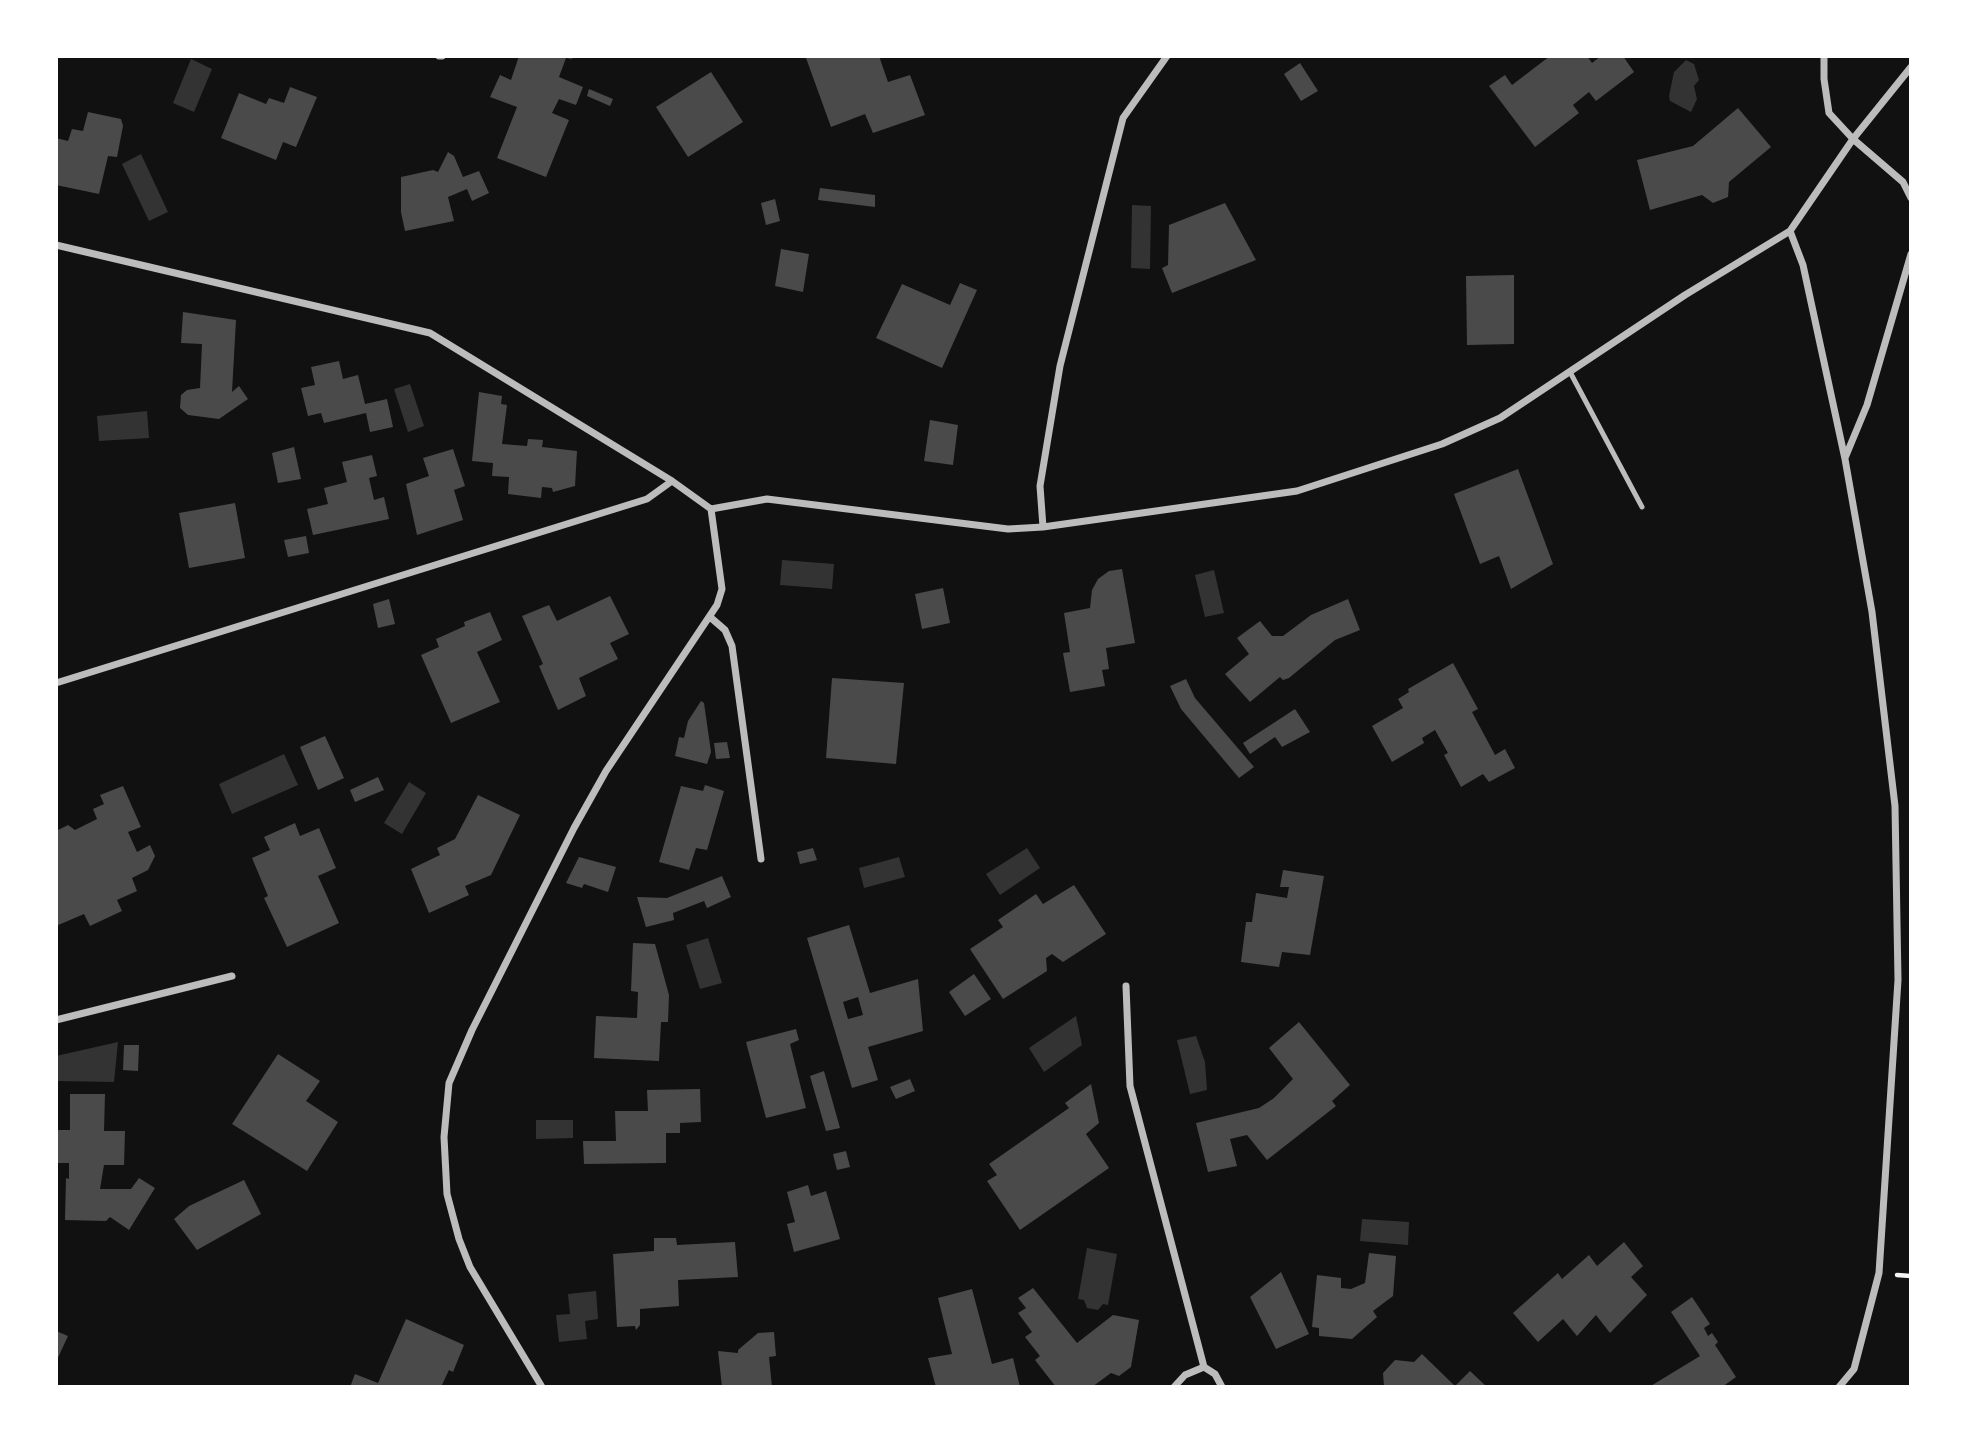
<!DOCTYPE html>
<style>
body{margin:0}
#map{position:relative;width:1967px;height:1443px;overflow:hidden;background:#111;font-family:Barlow,sans-serif}
canvas{display:block}
.frame{position:absolute;inset:0;border:58px solid #fff;pointer-events:none}
</style>
<div id="map">
<canvas width="1967" height="1443"></canvas>
<div class="frame"></div>
</div>
<script>
const c = document.querySelector('canvas').getContext('2d');
c.lineJoin = 'round';
function fillPath(path, color) {
  c.fillStyle = color;
  c.fill(path, 'evenodd');
}
function poly(rows) {
  const path = new Path2D();
  for (const r of rows) {
    path.moveTo(r[0], r[1]);
    for (let i = 2; i < r.length; i += 2) path.lineTo(r[i], r[i + 1]);
  }
  return path;
}
function stroke(path, color, width, dash) {
  c.strokeStyle = color;
  c.lineWidth = width;
  c.lineCap = dash ? 'butt' : 'round';
  c.setLineDash(dash || []);
  c.stroke(path);
}
fillPath(poly([
 [191,59,212,69,194,112,173,103],
 [1686,60,1694,64,1699,80,1694,86,1697,99,1691,112,1670,101,1669,96,1674,72],
 [141,154,168,212,149,221,122,164],
 [1132,205,1151,206,1150,269,1131,268],
 [410,384,424,426,408,432,394,389],
 [147,411,149,438,99,441,97,416],
 [782,560,834,564,832,589,780,585],
 [1214,570,1224,613,1205,617,1195,575],
 [284,754,298,785,232,814,219,784],
 [409,782,426,793,402,834,384,823],
 [1027,848,1040,868,1000,895,986,874],
 [899,857,905,877,864,888,859,868],
 [708,938,722,983,700,989,686,945],
 [1076,1016,1082,1045,1044,1072,1029,1048],
 [1196,1036,1205,1062,1207,1090,1190,1094,1177,1040],
 [118,1042,114,1082,56,1081,56,1056],
 [536,1120,573,1120,573,1138,536,1139],
 [1362,1219,1409,1222,1408,1245,1360,1241],
 [1087,1248,1117,1254,1108,1305,1103,1304,1098,1310,1087,1308,1084,1300,1078,1299],
 [596,1291,598,1319,585,1321,587,1339,559,1342,556,1315,570,1314,568,1294]
]), '#333');
fillPath(poly([
 [519,56,573,56,572,59,566,58,559,77,583,87,576,105,559,99,552,113,569,120,546,177,497,158,517,107,490,97,500,75,511,80],
 [813,56,879,56,888,82,910,75,925,115,873,133,865,114,831,127,806,58],
 [1550,56,1587,56,1592,63,1601,56,1623,56,1634,72,1596,101,1589,92,1573,105,1579,113,1535,147,1489,86,1505,75,1512,85],
 [1300,63,1318,91,1301,101,1284,74],
 [711,72,743,122,688,157,656,107],
 [290,87,317,97,296,147,283,142,276,160,221,138,239,93,266,104,269,98,284,103],
 [589,89,613,99,610,106,587,96],
 [1738,108,1771,147,1729,182,1728,197,1713,203,1702,195,1650,210,1637,160,1693,146],
 [88,112,121,119,123,126,117,157,108,156,99,194,56,185,56,138,68,141,72,129,83,131],
 [448,152,454,156,463,177,479,171,489,193,472,201,467,189,448,197,454,221,405,231,401,212,401,177,433,170,438,172],
 [820,188,875,195,875,207,818,200],
 [775,199,780,221,766,225,761,203],
 [1225,203,1256,260,1172,293,1162,268,1168,265,1169,225],
 [781,249,809,254,803,292,775,286],
 [1514,275,1514,344,1467,345,1466,276],
 [960,283,977,290,942,368,876,338,902,284,950,305],
 [183,312,236,320,232,392,239,386,248,399,219,419,188,415,180,408,181,395,187,390,200,388,202,344,181,343],
 [339,361,343,379,358,375,365,404,387,399,393,427,370,432,366,413,324,423,321,413,308,416,301,388,315,385,311,367],
 [479,392,502,396,501,404,507,405,502,444,527,446,528,439,543,440,542,447,577,451,575,486,553,492,552,488,542,487,541,498,508,494,509,477,492,476,493,463,472,461],
 [930,420,958,425,953,465,924,461],
 [294,447,301,479,278,483,272,453],
 [453,449,465,486,454,490,463,520,417,535,406,484,429,476,423,458],
 [372,455,377,476,369,478,374,500,384,497,389,519,313,535,307,509,328,504,324,488,347,482,342,462],
 [1518,469,1553,564,1511,589,1499,556,1480,564,1454,494],
 [235,503,245,558,189,568,179,513],
 [306,536,309,553,288,557,284,540],
 [1122,569,1135,643,1106,648,1109,669,1102,670,1105,686,1070,692,1063,653,1070,652,1064,613,1090,608,1092,590,1098,579,1109,571],
 [943,588,950,623,922,629,915,594],
 [610,596,629,634,610,643,618,659,579,678,586,696,558,710,539,666,543,664,522,616,549,605,557,621],
 [389,599,395,624,378,628,373,604],
 [1348,599,1360,630,1335,640,1289,678,1283,680,1280,677,1250,702,1225,674,1249,654,1237,638,1260,621,1272,636,1283,636,1311,615],
 [490,612,502,640,477,652,500,702,451,723,421,655,439,647,436,639,465,626,464,622],
 [1453,663,1478,709,1472,712,1495,755,1505,749,1515,768,1489,782,1483,774,1461,787,1444,755,1448,753,1435,730,1422,738,1424,743,1392,762,1372,726,1403,708,1398,699,1409,692,1408,689],
 [832,678,904,683,896,764,826,758],
 [1186,679,1195,698,1254,767,1239,778,1181,709,1170,686],
 [701,701,704,703,711,752,707,764,675,756,679,737,684,738,688,721],
 [1295,709,1310,732,1282,747,1275,737,1250,754,1243,743],
 [325,736,344,778,318,790,300,747],
 [727,742,730,758,716,759,714,743],
 [378,777,384,790,355,802,350,790],
 [705,785,724,791,707,850,696,848,689,870,659,862,681,786,703,791],
 [123,786,141,827,128,832,137,852,150,845,155,856,148,870,132,878,137,891,117,900,122,911,90,926,84,914,56,926,56,831,68,825,75,830,97,819,93,809,104,804,100,795],
 [478,795,520,815,491,875,465,886,469,895,429,913,411,869,440,855,437,848,455,839],
 [295,823,300,836,319,828,336,868,318,876,339,923,287,947,264,898,268,896,252,858,270,850,264,837],
 [813,848,817,860,800,864,797,852],
 [579,857,616,867,608,892,584,884,582,888,566,883],
 [1283,870,1324,876,1310,955,1282,952,1279,967,1241,962,1246,922,1252,922,1256,893,1287,898,1289,887,1280,887],
 [722,876,731,897,707,908,704,901,673,913,674,920,646,927,637,897,667,898],
 [1074,885,1106,934,1063,962,1052,954,1046,958,1047,971,1003,999,970,949,1003,927,998,920,1036,894,1043,904],
 [849,925,870,993,918,979,923,1031,868,1047,878,1080,852,1088,807,938],
 [858,997,863,1015,848,1019,843,1002],
 [633,943,655,944,669,995,668,1022,661,1022,659,1061,594,1058,596,1016,637,1018,638,992,631,991],
 [974,974,991,999,965,1016,949,992],
 [1299,1022,1350,1085,1332,1101,1336,1106,1267,1160,1247,1135,1230,1139,1237,1166,1208,1172,1196,1123,1259,1108,1274,1098,1293,1079,1269,1048],
 [796,1029,799,1040,790,1044,806,1108,766,1118,746,1042],
 [124,1045,139,1045,138,1071,123,1070],
 [278,1054,320,1081,306,1101,338,1122,307,1171,232,1124],
 [824,1071,840,1128,826,1131,810,1076],
 [910,1079,915,1091,896,1099,890,1087],
 [1091,1084,1099,1123,1086,1134,1109,1168,1020,1230,987,1181,997,1175,989,1164,1069,1108,1065,1103],
 [700,1089,701,1122,680,1123,680,1133,666,1133,666,1163,584,1164,583,1141,616,1141,615,1111,648,1111,647,1090],
 [70,1094,105,1094,104,1131,125,1131,124,1165,104,1165,100,1189,131,1189,139,1178,155,1188,129,1230,110,1217,106,1221,65,1220,66,1178,69,1179,69,1163,56,1163,56,1130,70,1130],
 [846,1151,850,1167,837,1170,833,1154],
 [244,1180,261,1214,197,1250,174,1219,189,1206],
 [808,1185,811,1196,826,1191,840,1239,794,1252,787,1224,795,1222,787,1192],
 [654,1238,676,1238,677,1245,735,1242,738,1277,678,1280,679,1306,640,1309,640,1325,636,1330,635,1326,617,1327,613,1254,654,1251],
 [1624,1242,1643,1266,1631,1277,1647,1295,1610,1333,1596,1315,1577,1336,1563,1319,1538,1342,1513,1313,1558,1273,1562,1279,1589,1255,1597,1266],
 [1369,1253,1396,1256,1393,1296,1373,1311,1377,1317,1352,1339,1319,1336,1319,1328,1312,1327,1317,1275,1341,1278,1341,1288,1351,1289,1365,1283],
 [1281,1272,1309,1334,1276,1349,1250,1297],
 [1033,1288,1077,1343,1113,1315,1139,1320,1131,1367,1119,1376,1111,1373,1092,1387,1056,1387,1035,1360,1040,1356,1025,1337,1032,1332,1018,1313,1026,1308,1018,1298],
 [972,1289,992,1364,1013,1358,1020,1387,936,1387,928,1358,952,1354,938,1298],
 [1692,1297,1710,1324,1704,1328,1708,1336,1712,1333,1718,1342,1715,1345,1736,1377,1722,1387,1649,1387,1700,1356,1671,1312],
 [406,1319,464,1345,453,1372,449,1370,441,1387,350,1387,355,1374,378,1383],
 [56,1331,68,1336,56,1362],
 [774,1332,776,1356,769,1357,772,1387,722,1387,718,1351,738,1353,738,1350,758,1333],
 [1422,1354,1455,1386,1470,1371,1487,1387,1384,1387,1383,1373,1395,1360,1414,1362]
]), '#4a4a4a');
stroke(poly([
 [1897,1275,1911,1276]
]), '#f5f5f5', 4.5);
stroke(poly([
 [1570,372,1642,507]
]), '#bcbcbc', 5);
stroke(poly([
 [439,56,442,56],
 [1824,56,1824,79,1829,113,1853,139,1903,182,1911,198],
 [1790,231,1803,265,1845,459,1872,612,1895,806,1898,980,1879,1273,1854,1369,1839,1387],
 [56,245,430,333,672,481,711,509],
 [1845,458,1867,405,1911,254],
 [711,509,767,499,1008,529,1043,527,1297,491,1442,444,1500,418,1685,295,1790,231,1853,139,1911,67],
 [1043,527,1040,486,1060,366,1123,118,1167,56],
 [710,617,725,630,732,646,761,859],
 [56,683,647,499,672,481],
 [1126,986,1130,1086,1204,1367],
 [56,1020,232,976],
 [1204,1367,1215,1374,1222,1387],
 [542,1387,470,1267,459,1239,447,1194,444,1137,449,1083,472,1030,574,828,606,771,717,605,722,589,711,509],
 [1174,1387,1185,1375,1204,1367]
]), '#bcbcbc', 7);
</script>
